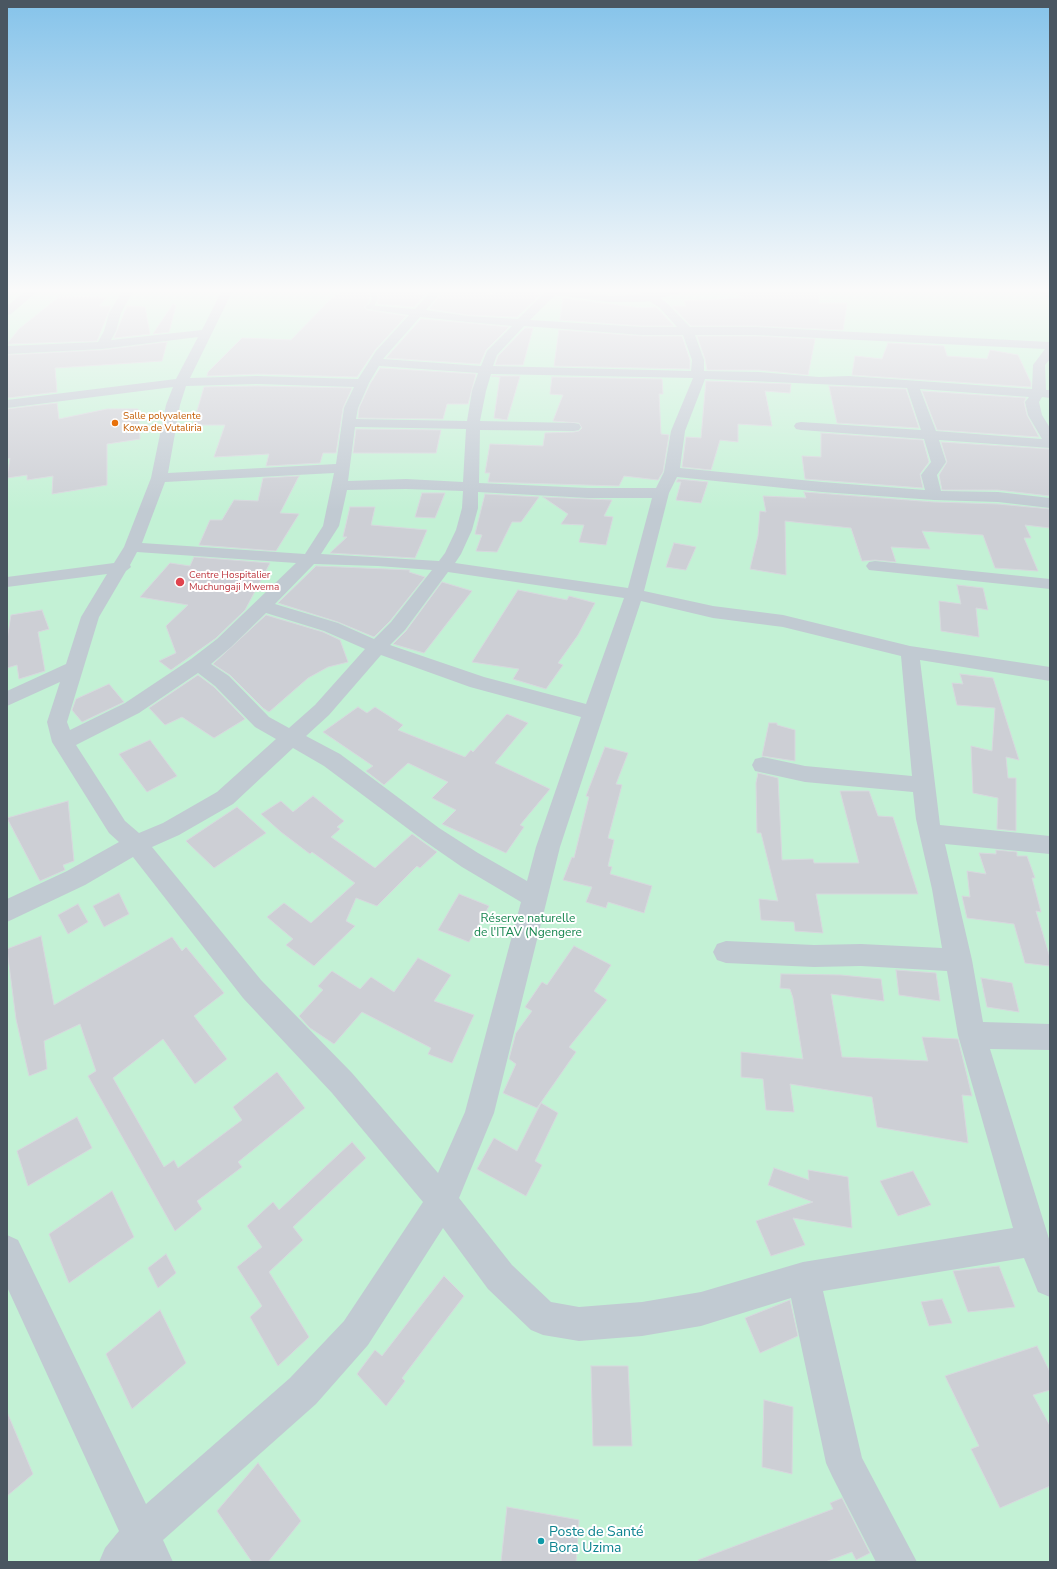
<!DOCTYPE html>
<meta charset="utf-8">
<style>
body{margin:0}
#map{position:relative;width:1057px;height:1569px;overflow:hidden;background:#f5f3f3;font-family:"Nunito Sans",sans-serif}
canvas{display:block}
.frame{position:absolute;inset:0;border:8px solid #4a5661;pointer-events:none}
</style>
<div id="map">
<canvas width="1057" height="1569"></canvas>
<div class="frame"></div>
</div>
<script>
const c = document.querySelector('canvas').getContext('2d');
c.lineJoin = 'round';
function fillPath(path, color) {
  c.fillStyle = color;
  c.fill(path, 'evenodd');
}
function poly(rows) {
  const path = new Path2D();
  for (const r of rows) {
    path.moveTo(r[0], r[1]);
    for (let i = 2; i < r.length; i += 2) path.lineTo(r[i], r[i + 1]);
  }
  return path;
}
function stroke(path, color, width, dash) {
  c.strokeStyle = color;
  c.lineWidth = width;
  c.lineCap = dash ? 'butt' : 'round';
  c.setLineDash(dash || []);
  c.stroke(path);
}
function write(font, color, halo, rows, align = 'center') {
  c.font = font + ' "Nunito Sans",sans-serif';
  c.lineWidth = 4;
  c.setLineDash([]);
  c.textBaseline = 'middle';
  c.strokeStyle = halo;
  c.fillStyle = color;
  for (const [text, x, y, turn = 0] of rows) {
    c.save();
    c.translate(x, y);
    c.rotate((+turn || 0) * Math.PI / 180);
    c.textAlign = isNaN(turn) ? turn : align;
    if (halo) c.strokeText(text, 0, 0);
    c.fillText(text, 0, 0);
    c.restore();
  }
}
fillPath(poly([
 [7,290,1050,290,1050,1562,7,1562]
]), '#c3f1d5');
const building = poly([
 [343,290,367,290,370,298,368,304,364,307,367,310,406,316,375,350,357,377,257,374,207,376,208,372,242,338,291,340,331,299,343,290],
 [376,290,387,290,426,294,414,307,377,304,379,297,376,290],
 [444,290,468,290,494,294,499,290,518,290,541,294,517,317,468,315,429,309,444,290],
 [733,290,819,290,819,303,847,303,843,330,756,326,691,326,672,306,686,306,684,301,742,298,733,290],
 [60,296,107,297,99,306,111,306,97,341,7,344,19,329,60,296],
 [563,298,640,308,656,307,674,326,642,326,560,320,563,298],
 [173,304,176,305,169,332,153,334,173,304],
 [127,306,145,307,150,334,114,338,127,306],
 [421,319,468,323,509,327,486,350,480,364,386,358,421,319],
 [525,328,533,328,523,365,495,365,498,356,525,328],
 [559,330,642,336,682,336,690,360,690,369,554,366,559,330],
 [697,336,756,336,815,339,808,375,759,370,707,370,705,359,697,336],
 [167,342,162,361,55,368,57,392,7,398,7,355,102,350,167,342],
 [888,343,944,346,947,356,987,359,990,350,1018,355,1031,383,1031,387,852,375,855,356,882,359,888,343],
 [380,368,476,374,468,404,447,404,443,419,358,418,359,408,370,384,380,368],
 [492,376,520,376,507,420,494,418,500,377,492,376],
 [552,377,662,379,663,394,659,394,661,434,669,435,663,472,658,480,624,476,619,486,488,482,490,473,485,473,490,444,543,446,545,433,574,432,579,431,582,428,579,423,553,421,563,395,550,394,552,377],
 [706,381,791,384,790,393,765,391,772,426,738,424,738,442,720,440,711,470,682,467,686,437,701,438,706,381],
 [257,386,352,388,343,408,336,453,323,453,320,463,266,466,269,454,214,457,225,425,193,425,204,387,257,386],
 [829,386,906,389,919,428,837,423,829,386],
 [922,391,1026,398,1024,402,1027,415,1039,437,937,430,922,391],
 [57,403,59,419,107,409,138,409,140,439,107,444,107,485,52,494,53,476,27,480,27,475,7,478,10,458,7,459,7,409,57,403],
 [356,429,441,430,436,453,353,453,356,429],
 [821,433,923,440,929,462,920,474,923,488,805,479,802,456,821,457,821,433],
 [941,442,1050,449,1050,496,998,490,942,490,939,475,947,462,941,442],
 [299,476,280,513,299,514,276,551,199,545,210,520,222,520,234,500,258,501,263,478,299,476],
 [678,479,708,482,701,503,676,500,681,482,676,482,678,479],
 [804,492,934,502,998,504,1050,509,1050,528,1025,525,1031,538,1024,538,1038,571,995,568,983,535,922,531,930,549,891,547,896,562,875,560,862,561,851,528,785,521,786,575,750,569,758,536,760,511,766,512,763,496,806,498,804,492],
 [422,493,445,493,435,518,415,517,422,493],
 [485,494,539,497,521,522,512,522,497,552,476,551,482,535,475,534,485,494],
 [543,497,612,500,604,516,613,517,606,545,579,542,584,525,561,524,568,514,543,497],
 [350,507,375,507,371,525,427,530,415,558,330,553,347,537,343,537,350,507],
 [674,543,696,547,686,570,666,567,674,543],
 [194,557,270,563,245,610,216,638,171,670,159,661,176,653,166,626,188,605,140,597,170,563,190,566,194,557],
 [316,566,410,570,409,572,425,577,390,621,374,637,338,622,278,603,316,566],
 [442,582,472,591,424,653,393,644,406,631,442,582],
 [957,585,983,588,988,610,976,608,979,637,941,631,939,601,961,604,957,585],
 [518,590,567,600,569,596,595,603,578,635,558,663,563,665,546,689,513,679,519,669,472,662,518,590],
 [42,610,49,629,38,632,45,671,19,679,17,665,7,668,7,640,11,615,42,610],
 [266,615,323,632,340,640,348,662,328,667,308,678,269,712,263,708,230,675,213,664,266,615],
 [960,674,993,678,1019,760,1006,757,1008,778,1016,778,1016,831,997,829,998,798,973,793,971,746,992,751,995,708,957,705,952,683,963,684,960,674],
 [198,675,214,687,245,719,214,738,182,717,165,725,149,708,198,675],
 [109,684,124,702,82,722,72,710,76,699,109,684],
 [358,707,367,713,375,707,403,725,398,730,465,757,471,750,473,752,507,714,528,723,495,763,550,789,520,825,524,827,506,853,442,824,456,810,432,798,448,782,408,763,384,785,366,771,373,766,323,732,358,707],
 [769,723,777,723,777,725,795,730,795,761,762,756,769,723],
 [150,740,177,776,147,792,119,754,150,740],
 [605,747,628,753,616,784,622,785,608,838,614,840,608,866,612,867,610,874,652,886,644,913,608,902,606,908,586,902,592,887,563,880,572,857,574,858,589,797,586,796,605,747],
 [758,773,778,778,782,860,813,859,814,863,859,863,840,791,869,791,878,816,893,817,918,894,816,894,823,933,795,931,794,922,761,920,759,899,778,901,761,833,757,833,756,783,758,773],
 [313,796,344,821,337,827,340,829,331,837,375,868,412,834,437,852,420,868,417,866,377,906,356,898,346,921,355,926,314,966,286,945,293,939,267,917,284,903,311,923,355,883,312,852,310,854,281,832,261,814,281,801,293,812,313,796],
 [68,801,74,861,63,865,65,870,40,881,7,818,68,801],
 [237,807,266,833,214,868,186,841,237,807],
 [996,850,1017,852,1017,856,1027,856,1035,878,1032,878,1041,912,1036,911,1050,958,1050,966,1025,963,1014,924,967,918,962,896,970,897,967,871,986,874,979,853,996,854,996,850],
 [119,893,129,914,104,927,93,906,119,893],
 [459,894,489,906,469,942,438,930,459,894],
 [78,904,88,922,68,934,58,915,78,904],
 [41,936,54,1005,172,937,182,951,186,947,224,993,194,1016,227,1059,195,1084,163,1039,113,1078,164,1167,174,1160,178,1168,242,1120,233,1107,277,1072,305,1108,238,1162,242,1167,197,1201,202,1209,175,1231,88,1076,96,1071,80,1024,44,1041,47,1069,29,1076,16,1019,7,949,41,936],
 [574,946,611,965,594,991,607,1000,569,1047,576,1052,537,1108,503,1093,516,1064,509,1059,516,1033,532,1011,525,1007,542,982,547,985,574,946],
 [418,958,451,975,434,1001,474,1015,452,1063,428,1054,431,1048,362,1012,334,1044,310,1028,299,1016,323,990,318,986,332,971,360,989,371,977,394,992,418,958],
 [896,970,936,973,940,1001,899,995,896,970],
 [781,974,841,975,881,979,884,1001,831,994,842,1057,928,1061,922,1037,958,1039,972,1096,962,1095,968,1143,877,1127,872,1097,790,1084,794,1112,766,1110,763,1079,741,1077,741,1052,803,1059,793,998,790,989,780,988,781,974],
 [981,978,1012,983,1019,1012,987,1007,981,978],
 [541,1103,558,1113,535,1161,542,1165,526,1196,477,1169,494,1138,517,1151,541,1103],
 [77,1117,92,1148,28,1186,17,1151,77,1117],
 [352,1142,366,1158,293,1227,303,1240,269,1272,309,1337,278,1366,250,1317,262,1306,237,1267,262,1247,247,1226,273,1202,279,1210,352,1142],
 [774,1168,809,1180,808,1170,848,1177,852,1228,793,1218,805,1245,771,1256,756,1221,813,1202,768,1185,774,1168],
 [913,1171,931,1205,898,1216,880,1181,913,1171],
 [112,1191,134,1237,69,1283,49,1234,112,1191],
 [166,1254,176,1273,158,1288,148,1268,166,1254],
 [999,1266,1015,1307,968,1312,953,1271,999,1266],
 [444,1276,464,1296,402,1378,405,1381,386,1406,357,1374,375,1350,382,1356,444,1276],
 [942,1299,952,1323,929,1326,921,1302,942,1299],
 [790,1300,798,1336,760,1353,745,1318,790,1300],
 [160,1310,186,1363,132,1409,106,1354,160,1310],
 [1037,1346,1050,1372,1050,1390,1033,1395,1050,1426,1050,1486,1000,1508,971,1449,979,1446,945,1376,1037,1346],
 [591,1366,628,1366,632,1446,593,1446,591,1366],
 [764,1400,793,1407,792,1474,762,1467,764,1400],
 [7,1412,33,1474,7,1496,7,1412],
 [258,1463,301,1521,268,1562,252,1562,217,1511,258,1463],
 [842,1498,870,1553,856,1560,852,1552,825,1562,699,1562,698,1560,833,1509,830,1503,842,1498],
 [507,1507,579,1520,576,1562,501,1562,507,1507]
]);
fillPath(building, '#cdcfd5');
stroke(building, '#d7d9de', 1);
fillPath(poly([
 [368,290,374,290,378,298,374,307,371,309,368,307,372,298,368,290]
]), '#c1cad2');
fillPath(poly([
 [27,290,39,290,11,314,7,315,7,306,27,290],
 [123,290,134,290,121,313,116,331,111,340,202,330,222,290,233,290,190,378,257,376,358,379,376,351,409,315,367,309,365,307,367,305,415,309,432,290,443,290,426,310,468,316,518,319,544,293,540,290,571,290,609,296,642,295,636,290,649,290,653,293,664,290,685,290,684,292,660,298,668,304,690,327,756,327,1050,342,1050,359,1045,365,1046,390,1050,390,1050,398,1042,397,1039,402,1042,415,1050,428,1050,448,939,440,946,462,937,475,941,491,998,492,1050,498,1050,508,998,502,934,500,822,492,677,477,669,493,644,591,713,606,783,615,910,646,1050,667,1050,681,920,660,940,825,1050,836,1050,854,945,844,972,960,983,1022,1050,1024,1050,1050,990,1049,1050,1242,1050,1297,1038,1292,1024,1258,823,1291,862,1458,917,1562,876,1562,832,1476,826,1463,791,1298,701,1326,642,1336,579,1341,543,1335,531,1330,488,1289,443,1228,368,1345,316,1404,163,1540,173,1562,99,1562,105,1548,119,1531,7,1287,7,1235,18,1240,146,1504,290,1378,344,1321,423,1202,332,1093,243,998,133,857,85,885,7,922,7,899,67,871,119,842,109,833,52,742,47,722,60,682,7,706,7,691,66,664,81,617,107,574,7,587,7,577,114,563,124,547,151,478,166,405,173,387,7,408,7,400,176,379,198,337,102,349,7,354,7,346,98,342,104,331,109,313,123,290],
 [555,295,609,302,641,302,649,301,660,308,677,327,642,327,530,320,555,295],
 [420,317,468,322,512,326,487,351,481,366,383,359,420,317],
 [524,326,642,335,683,335,692,360,691,371,493,366,497,355,524,326],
 [695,335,756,335,1045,349,1033,365,1032,389,849,376,819,377,759,372,704,371,704,360,695,335],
 [379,366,478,373,472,391,467,421,356,419,358,408,369,383,379,366],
 [491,374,693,378,671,431,664,472,656,488,588,488,479,483,480,430,574,431,579,430,581,427,579,424,574,423,480,421,486,391,491,374],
 [705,379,907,388,921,430,801,422,796,423,794,426,796,429,801,430,924,439,931,462,921,475,925,490,822,482,680,468,685,431,705,379],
 [257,384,354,387,344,408,336,464,168,473,180,405,186,386,257,384],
 [920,389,1029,397,1025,402,1028,415,1042,439,936,431,920,389],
 [355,427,466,429,463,482,406,479,348,481,355,427],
 [334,473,323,526,305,554,142,543,165,482,334,473],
 [406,489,463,491,462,508,456,530,445,553,439,561,321,554,339,526,347,490,406,489],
 [478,492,588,498,652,498,628,588,455,563,461,554,472,530,478,508,478,492],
 [137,552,296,563,217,639,191,659,125,703,70,730,67,722,99,617,126,571,131,567,130,565,137,552],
 [314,564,378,566,432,570,391,622,374,639,338,623,275,604,314,564],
 [448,572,624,598,586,704,484,677,390,645,405,630,448,572],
 [641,601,713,618,783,627,901,656,912,776,805,766,763,757,755,759,752,765,755,771,805,782,913,792,916,819,932,889,942,948,861,944,814,945,726,941,717,944,713,952,717,960,726,963,814,967,861,966,947,971,958,1035,1013,1228,803,1262,701,1292,642,1302,579,1307,551,1302,512,1265,459,1198,494,1113,560,847,641,601],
 [266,613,324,631,365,649,315,705,289,728,269,717,229,676,211,664,231,647,266,613],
 [381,655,470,687,581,717,536,847,527,881,478,853,439,828,340,754,306,736,329,715,381,655],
 [198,673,215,686,255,727,276,739,217,792,163,823,139,833,125,821,76,745,139,713,198,673],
 [293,748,324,766,423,840,462,867,521,902,465,1112,438,1173,352,1073,261,980,152,847,179,835,233,804,293,748],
 [1037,290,1050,290,1050,298,1046,297,1037,290],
 [875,561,1050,579,1050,589,869,570,866,566,869,562,875,561]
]), '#c1cad2');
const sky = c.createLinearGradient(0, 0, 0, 510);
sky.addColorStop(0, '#85c3ea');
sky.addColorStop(0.57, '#fafafa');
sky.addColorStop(1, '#fafafa00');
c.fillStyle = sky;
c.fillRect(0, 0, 1057, 510);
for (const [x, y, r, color] of [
 [115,423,4,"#e8710a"],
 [180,582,5,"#e0444e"],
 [541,1541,4,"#0f9aa8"]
]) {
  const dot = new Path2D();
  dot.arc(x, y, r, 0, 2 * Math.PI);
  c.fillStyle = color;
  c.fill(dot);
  stroke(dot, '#fff', 1.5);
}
write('10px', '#c56008', '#fff', [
 ["Salle polyvalente",123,417],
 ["Kowa de Vutaliria",123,429]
], 'left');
write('10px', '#be3a42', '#fff', [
 ["Centre Hospitalier",189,576],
 ["Muchungaji Mwema",189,588]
], 'left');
write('12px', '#17864f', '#fff', [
 ["Réserve naturelle",528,919],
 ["de l'ITAV (Ngengere",528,933]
]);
write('14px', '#0d838f', '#fff', [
 ["Poste de Santé",549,1533],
 ["Bora Uzima",549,1549]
], 'left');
</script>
